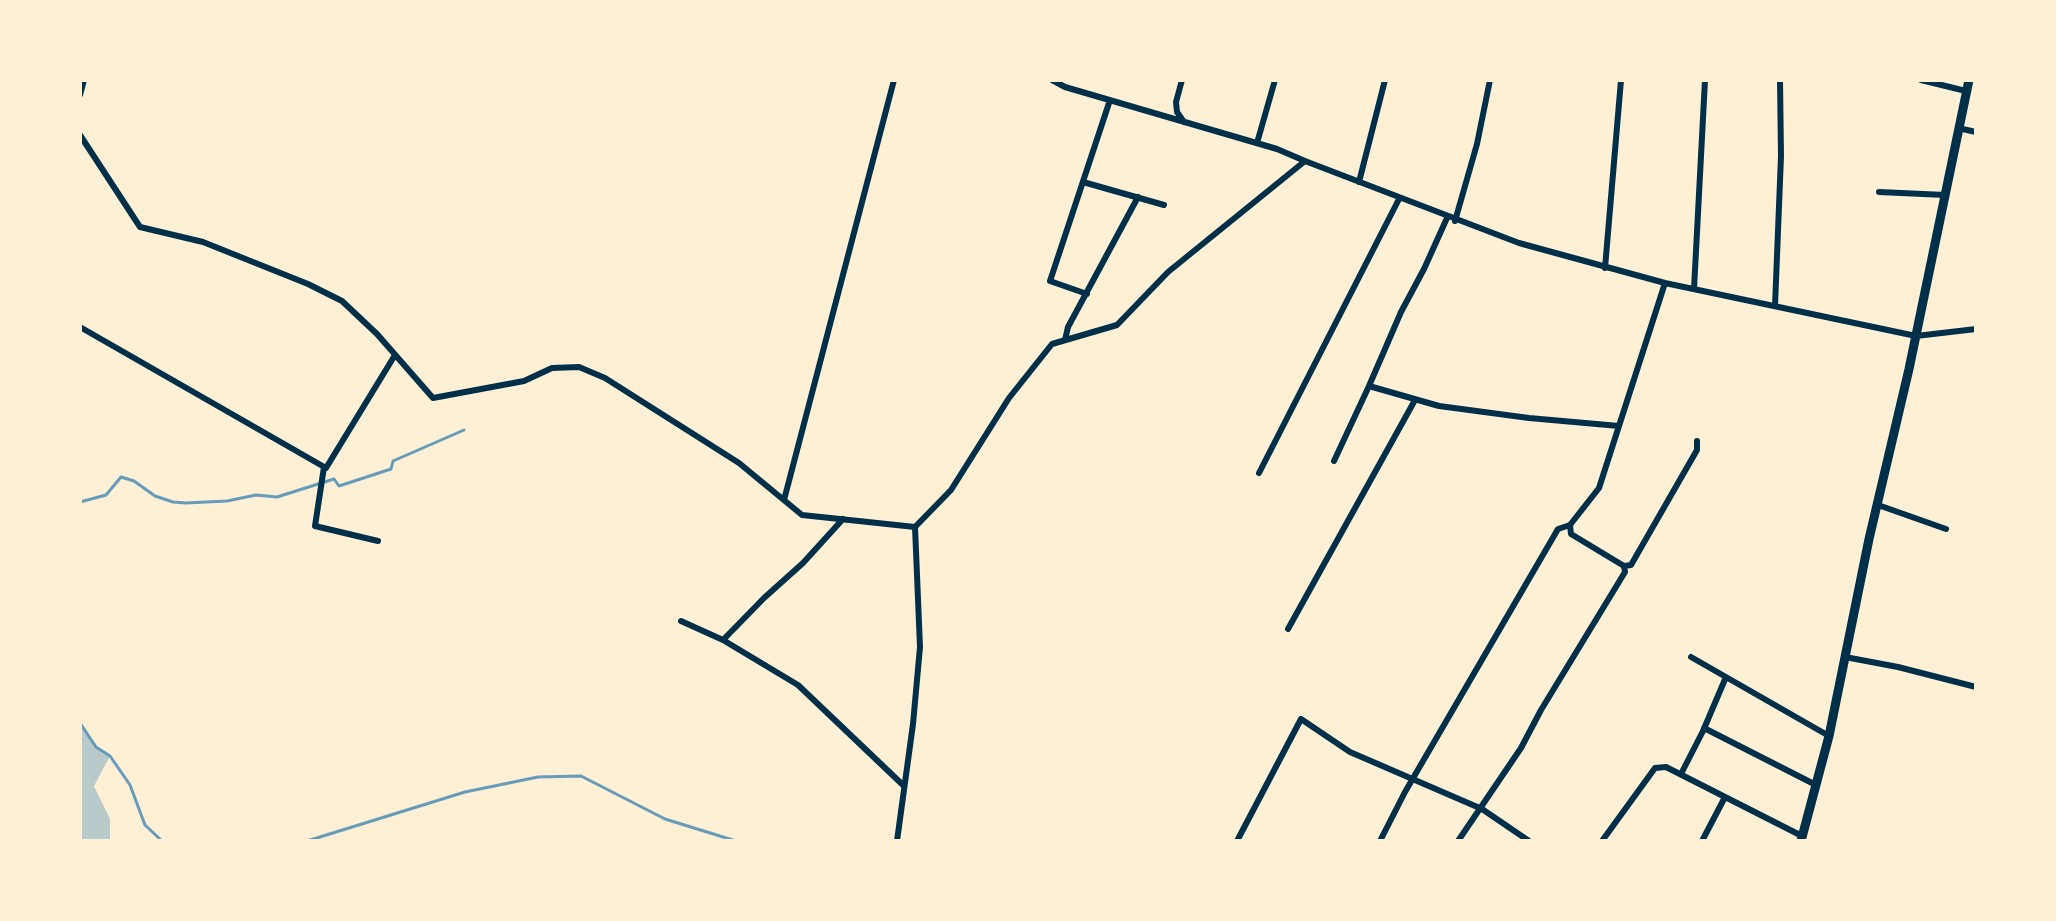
<!DOCTYPE html>
<style>
body{margin:0}
#map{position:relative;width:2056px;height:921px;overflow:hidden;background:#fdf0d5;font-family:"Source Sans 3",sans-serif}
canvas{display:block}
.frame{position:absolute;inset:0;border:82px solid #fdf0d5;pointer-events:none}
</style>
<div id="map">
<canvas width="2056" height="921"></canvas>
<div class="frame"></div>
</div>
<script>
const c = document.querySelector('canvas').getContext('2d');
c.lineJoin = 'round';
function fillPath(path, color) {
  c.fillStyle = color;
  c.fill(path, 'evenodd');
}
function poly(rows) {
  const path = new Path2D();
  for (const r of rows) {
    path.moveTo(r[0], r[1]);
    for (let i = 2; i < r.length; i += 2) path.lineTo(r[i], r[i + 1]);
  }
  return path;
}
function stroke(path, color, width, dash) {
  c.strokeStyle = color;
  c.lineWidth = width;
  c.lineCap = dash ? 'butt' : 'round';
  c.setLineDash(dash || []);
  c.stroke(path);
}
fillPath(poly([
 [80,723,96,747,110,756,94,786,110,819,110,841,80,841]
]), '#b9caca');
stroke(poly([
 [80,502,106,495,121,477,134,481,155,496,173,502,186,503,227,501,256,495,277,497,334,479,339,486,391,469,393,461,464,430],
 [80,723,96,747,110,756,130,785,145,825,162,841],
 [307,841,465,792,538,777,581,776,665,819,736,841]
]), '#669bbc', 3);
stroke(poly([
 [1052,80,1065,87,1277,149,1305,161],
 [1182,80,1176,102,1177,112,1184,122],
 [1921,80,1966,91],
 [80,95,84,80],
 [1958,128,1976,132],
 [80,135,140,227,203,242,308,284,342,301,377,334,433,398,524,381,552,368,579,367,605,378,739,463,802,515,915,527,951,490,1009,398,1052,344,1117,325,1168,272,1305,161,1519,243,1665,283,1916,336,1976,329],
 [1257,143,1275,80],
 [1083,182,1164,205],
 [1359,182,1385,80],
 [1879,192,1945,195],
 [1447,218,1424,269,1401,312,1369,386,1439,406,1529,418,1619,426],
 [1455,221,1477,144,1490,80],
 [1605,268,1621,80],
 [1694,289,1705,80],
 [1087,294,1050,281,1110,100],
 [1775,306,1781,156,1780,80],
 [80,327,326,468,395,355],
 [1065,340,1068,327,1138,197],
 [1334,461,1369,386],
 [324,467,315,526,378,541],
 [1259,473,1399,199],
 [784,500,894,80],
 [1878,505,1946,529],
 [1624,566,1631,565,1697,450,1697,441],
 [681,621,723,640,798,685,904,786],
 [1288,629,1415,400],
 [723,640,764,598,803,563,843,519],
 [1691,657,1829,736],
 [1845,657,1898,667,1976,687],
 [1704,728,1816,785],
 [1681,774,1703,731,1726,677],
 [897,841,913,724,920,647,915,527],
 [1237,841,1301,719,1350,752,1482,809,1529,841],
 [1380,841,1405,792,1558,529,1570,525,1599,488,1665,283],
 [1458,841,1521,748,1541,710,1625,572,1624,566,1571,534,1570,525],
 [1602,841,1655,768,1666,767,1802,836],
 [1702,841,1725,797]
]), '#003049', 6);
stroke(poly([
 [1801,841,1829,736,1869,539,1909,369,1969,80]
]), '#003049', 9);
</script>
